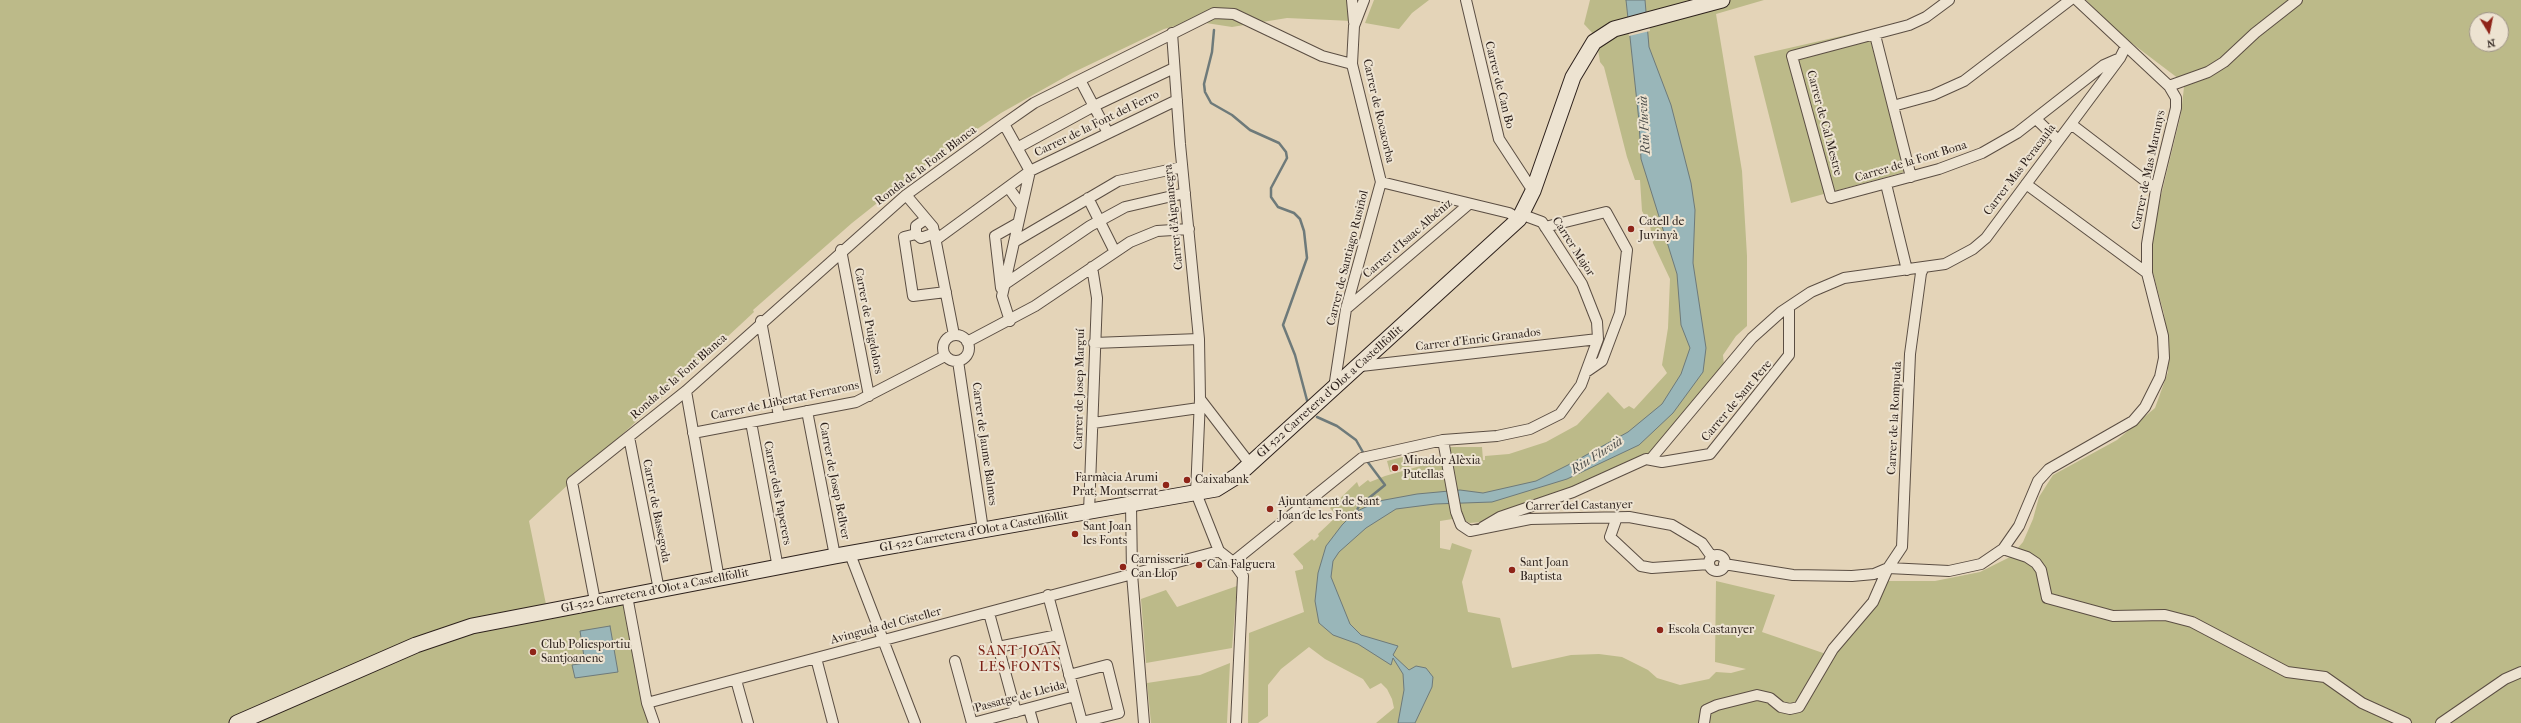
<!DOCTYPE html>
<meta charset="utf-8">
<style>
body{margin:0}
#map{position:relative;width:2521px;height:723px;overflow:hidden;background:#e4d4b8;font-family:"IM FELL French Canon",serif}
canvas{display:block}
.north{position:absolute;left:2469px;top:12px;width:40px;height:40px;box-sizing:border-box;background:#ede3d1;border:1px solid #a09589;border-radius:50%;rotate:170deg;font-size:11px;font-weight:700;line-height:16px;text-align:center;color:#2d211c}
.north::after{content:'';display:block;margin:auto;width:14px;height:18px;background:#8f2418;clip-path:polygon(50% 0,100% 100%,50% 72%,0 100%)}
</style>
<div id="map">
<canvas width="2521" height="723"></canvas>
<div class="north">N</div>
</div>
<script>
const c = document.querySelector('canvas').getContext('2d');
c.lineJoin = 'round';
function fillPath(path, color) {
  c.fillStyle = color;
  c.fill(path, 'evenodd');
}
function poly(rows) {
  const path = new Path2D();
  for (const r of rows) {
    if (r.length === 3) {
      path.moveTo(r[0] + r[2], r[1]);
      path.arc(r[0], r[1], r[2], 0, 2 * Math.PI);
      continue;
    }
    path.moveTo(r[0], r[1]);
    for (let i = 2; i < r.length; i += 2) path.lineTo(r[i], r[i + 1]);
  }
  return path;
}
function stroke(path, color, width, dash) {
  c.strokeStyle = color;
  c.lineWidth = width;
  c.lineCap = dash ? 'butt' : 'round';
  c.setLineDash(dash || []);
  c.stroke(path);
}
function write(font, color, halo, rows, align = 'center') {
  c.font = font + ' "IM FELL French Canon",serif';
  c.lineWidth = 4;
  c.setLineDash([]);
  c.textBaseline = 'middle';
  c.strokeStyle = halo;
  c.fillStyle = color;
  for (const [text, x, y, turn = 0] of rows) {
    c.save();
    c.translate(x, y);
    c.rotate((+turn || 0) * Math.PI / 180);
    c.textAlign = isNaN(turn) ? turn : align;
    if (halo) c.strokeText(text, 0, 0);
    c.fillText(text, 0, 0);
    c.restore();
  }
}
fillPath(poly([
 [0,0,1358,0,1352,21,1287,18,1232,27,1206,23,1183,24,1164,29,1072,73,1001,113,934,158,852,223,753,310,754,312,529,521,549,619,628,602,654,723,0,723],
 [1374,0,1429,0,1412,13,1399,29,1365,23],
 [1590,0,1764,0,1716,14,1742,171,1747,256,1747,326,1736,336,1723,355,1724,365,1657,447,1642,458,1574,490,1481,522,1470,523,1459,518,1440,521,1440,548,1450,550,1452,543,1472,550,1462,582,1468,612,1500,618,1512,668,1571,655,1599,654,1622,657,1648,670,1657,678,1680,685,1709,679,1716,672,1731,673,1746,669,1715,662,1716,581,1775,595,1762,632,1826,654,1866,605,1878,581,1935,581,1980,572,2010,557,2023,542,2033,519,2039,497,2053,475,2117,440,2155,408,2168,372,2168,351,2164,314,2152,269,2150,251,2153,228,2181,114,2184,87,2183,82,2121,35,2086,0,2521,0,2521,723,1376,723,1394,708,1392,699,1387,689,1381,683,1370,689,1363,679,1325,659,1309,647,1281,669,1268,685,1268,716,1258,723,1248,723,1249,633,1304,612,1295,571,1303,569,1303,566,1293,554,1312,539,1314,541,1319,536,1318,534,1337,516,1330,508,1357,482,1359,487,1368,480,1370,482,1385,476,1431,463,1431,460,1443,458,1448,447,1482,447,1483,460,1485,460,1485,456,1509,454,1546,442,1577,425,1608,392,1624,409,1629,406,1634,409,1667,373,1662,365,1668,328,1670,279,1653,243,1650,225,1642,211,1640,180,1635,180,1627,157,1604,67,1600,62,1596,37,1584,24],
 [2477,20,2501,20,2501,44,2477,44],
 [1868,30,1904,172,1791,203,1754,56],
 [1414,454,1416,465,1390,472,1387,461],
 [1237,586,1232,648,1146,663,1141,599,1166,590,1177,607],
 [1230,663,1227,723,1151,723,1147,683,1200,675]
]), '#bcba89');
const water = poly([
 [1626,0,1645,0,1649,47,1671,105,1691,183,1695,210,1693,263,1706,348,1703,372,1673,413,1639,445,1567,479,1492,502,1435,504,1396,509,1366,528,1339,552,1333,561,1331,577,1350,624,1361,635,1398,646,1393,655,1409,670,1416,666,1426,668,1433,677,1432,687,1415,723,1398,723,1404,690,1403,674,1393,658,1391,665,1358,644,1333,635,1319,623,1315,601,1318,573,1326,546,1342,525,1355,512,1379,501,1417,494,1460,490,1483,493,1536,481,1568,465,1628,432,1662,404,1681,374,1690,348,1681,325,1677,274,1641,159,1639,121,1626,0],
 [610,626,618,672,575,678,572,665,585,663,580,631,610,626]
]);
fillPath(water, '#99b6b9');
stroke(water, '#6e7a7a', 1);
fillPath(poly([
 [1648,14,1650,31,1629,36,1627,19]
]), '#e4d4b8');
stroke(poly([
 [1214,30,1212,52,1204,84,1205,92,1211,103,1232,115,1250,130,1279,143,1286,152,1287,158,1271,188,1271,197,1278,207,1294,213,1300,219,1304,231,1307,258,1283,325,1295,355,1308,404],
 [1317,417,1337,426,1356,440,1364,454],
 [1355,514,1359,506,1385,485,1367,461]
]), '#6e7a7a', 2.5);
const street = poly([
 [1352,0,1354,22],
 [1466,0,1499,139,1533,191],
 [1949,0,1926,17,1909,25,1792,56,1831,198,1939,169,1982,153,2017,133,2104,65,2120,58],
 [1172,33,1180,144,1199,339,1200,399,1196,493,1219,551,1233,562,1243,576,1236,723],
 [1875,35,1911,177],
 [1080,80,1108,133],
 [2169,86,2208,72,2224,62,2255,33,2297,0],
 [1893,106,1933,95,1964,81,2070,0],
 [2036,119,2058,140],
 [1004,124,1030,171,1002,296,1010,321],
 [2071,124,2156,189],
 [1017,148,1094,106,1174,68],
 [1381,182,1509,213,1519,219],
 [1886,184,1907,270],
 [2026,184,2147,273],
 [1008,187,1021,205],
 [906,195,933,227,954,335],
 [1088,198,1115,252],
 [926,219,916,226,916,234,921,238,935,233],
 [1545,227,1606,212,1627,250,1620,313,1602,361,1586,372],
 [916,234,904,237,913,296,946,292],
 [937,239,1030,171,1177,100],
 [1014,242,1118,181,1182,167],
 [841,250,869,396],
 [1005,284,1090,226,1125,207,1185,193],
 [1001,288,995,236,1018,223],
 [1346,309,1469,204],
 [761,321,779,416],
 [956,348,13],
 [967,342,1035,306,1130,242,1157,231,1189,229],
 [1094,343,1199,339],
 [958,361,983,530],
 [1361,366,1598,339],
 [1334,388,1346,309,1381,182,1352,64,1354,26,1364,0],
 [686,391,719,579],
 [1200,399,1250,464],
 [807,411,835,556],
 [751,422,778,568],
 [1093,423,1199,408],
 [693,433,856,402,945,356],
 [629,437,659,590],
 [1443,440,1456,512,1461,525,1470,531,1530,519,1629,517,1672,525,1702,543,1712,557],
 [1650,460,1752,338,1781,312,1811,292,1844,278,1945,264,1973,249,1986,238,2120,58,2126,46],
 [1131,504,1132,574,1144,723],
 [1089,512,1097,298,1092,267],
 [1617,517,1610,537,1641,566,1652,568,1709,564],
 [1483,527,1500,517,1573,492,1646,459,1662,462,1710,454,1789,355,1789,308],
 [2003,549,2027,557,2036,563,2041,570,2047,598,2113,616,2165,615,2192,622,2287,672,2325,677,2362,703,2406,723],
 [850,554,915,723],
 [1717,563,8],
 [1233,562,1362,458,1443,440,1497,436,1530,429,1560,414,1581,385,1598,339,1597,322,1582,284,1542,222,1523,215],
 [1724,564,1793,575,1852,576,1874,574,1888,568],
 [1888,568,1949,571,1981,564,2003,549,2019,526,2038,481,2049,469,2133,421,2145,407,2160,377,2164,358,2163,336,2147,273,2147,244,2156,189,2176,108,2176,98,2169,86,2077,0],
 [1048,595,1082,722,1119,713,1107,665,1069,675],
 [627,596,647,703,654,723],
 [595,601,572,482,686,391,906,195,1004,124,1034,103,1214,13,1234,14,1322,56,1352,64],
 [989,613,1016,712],
 [998,647,1058,635],
 [816,658,833,723],
 [955,661,972,723],
 [736,680,748,723],
 [647,703,1219,551],
 [1029,709,1033,723],
 [973,723,1075,696],
 [1704,723,1706,710,1717,705,1757,695,1770,698,1781,707,1790,709,1799,707,1833,649,1873,602,1888,568,1902,547,1910,354,1921,273,1924,267],
 [2441,723,2505,679,2521,672]
]);
const secondary = poly([
 [237,723,416,645,472,626,835,556,1216,489,1237,476,1519,219,1533,191,1573,77,1594,42,1614,29,1722,0]
]);
stroke(street, '#5b4e43', 12);
stroke(secondary, '#2d211c', 17);
stroke(street, '#ede3d1', 10);
stroke(secondary, '#ede3d1', 15);
for (const [x, y, r, color] of [
 [1631,229,4,"#8f2418"],
 [1395,468,4,"#8f2418"],
 [1187,480,4,"#8f2418"],
 [1166,485,4,"#8f2418"],
 [1270,509,4,"#8f2418"],
 [1075,534,4,"#8f2418"],
 [1199,565,4,"#8f2418"],
 [1123,567,4,"#8f2418"],
 [1512,570,4,"#8f2418"],
 [1660,630,4,"#8f2418"],
 [533,652,4,"#8f2418"]
]) {
  const dot = new Path2D();
  dot.arc(x, y, r, 0, 2 * Math.PI);
  c.fillStyle = color;
  c.fill(dot);
  stroke(dot, '#ede3d1', 1.5);
}
write('12px', '#2d211c', '#ede3d1', [
 ["Carrer de Can Bo",1499,85,76],
 ["Carrer de Rocacorba",1378,111,77],
 ["Carrer de Cal Mestre",1824,123,75],
 ["Carrer de la Font del Ferro",1097,124,-26],
 ["Carrer de la Font Bona",1911,162,-17],
 ["Ronda de la Font Blanca",926,166,-37],
 ["Carrer Mas Peracaula",2020,170,-53],
 ["Carrer de Mas Marunys",2149,170,-78],
 ["Carrer d'Aiguanegra",1174,217,-96],
 ["Carrer d'Isaac Albéniz",1408,239,-41],
 ["Carrer Major",1573,247,57],
 ["Carrer de Santiago Rusiñol",1348,258,-76],
 ["Carrer de Puigdolors",868,321,79],
 ["Carrer d'Enric Granados",1478,340,-7],
 ["Ronda de la Font Blanca",679,377,-41],
 ["Carrer de Josep Marguí",1080,389,-89],
 ["GI-522 Carretera d'Olot a Castellfollit",1330,392,-42],
 ["Carrer de Llibertat Ferrarons",785,401,-12],
 ["Carrer de Sant Pere",1737,401,-50],
 ["Carrer de la Rompuda",1895,418,-87],
 ["Carrer de Jaume Balmes",984,444,82],
 ["Carrer de Josep Bellver",834,481,79],
 ["Carrer dels Paperers",777,493,79],
 ["Carrer del Castanyer",1579,506,-1],
 ["Carrer de Bassegoda",656,511,79],
 ["GI-522 Carretera d'Olot a Castellfollit",974,532,-10],
 ["GI-522 Carretera d'Olot a Castellfollit",655,591,-11],
 ["Avinguda del Cisteller",886,626,-15],
 ["Passatge de Lleida",1020,697,-15]
]);
write('12px', '#2d211c', '#ede3d1', [
 ["Catell de",1639,222],
 ["Juvinyà",1639,236],
 ["Mirador Alèxia",1403,461],
 ["Putellas",1403,475],
 ["Farmàcia Arumi",1158,478,"right"],
 ["Prat, Montserrat",1158,492,"right"],
 ["Caixabank",1195,480],
 ["Ajuntament de Sant",1278,502],
 ["Joan de les Fonts",1278,516],
 ["Sant Joan",1083,527],
 ["les Fonts",1083,541],
 ["Carnisseria",1131,560],
 ["Can Llop",1131,574],
 ["Sant Joan",1520,563],
 ["Baptista",1520,577],
 ["Can Falguera",1207,565],
 ["Escola Castanyer",1668,630],
 ["Club Poliesportiu",541,645],
 ["Santjoanenc",541,659]
], 'left');
write('italic 13px', '#4d4e4b', '#ede3d1', [
 ["Riu Fluvià",1645,125,-93],
 ["Riu Fluvià",1597,456,-32]
]);
c.letterSpacing = '1px';
write('14px', '#7a1f14', '#ede3d1', [
 ["SANT JOAN",1020,652],
 ["LES FONTS",1020,668]
]);
c.letterSpacing = '0px';
</script>
